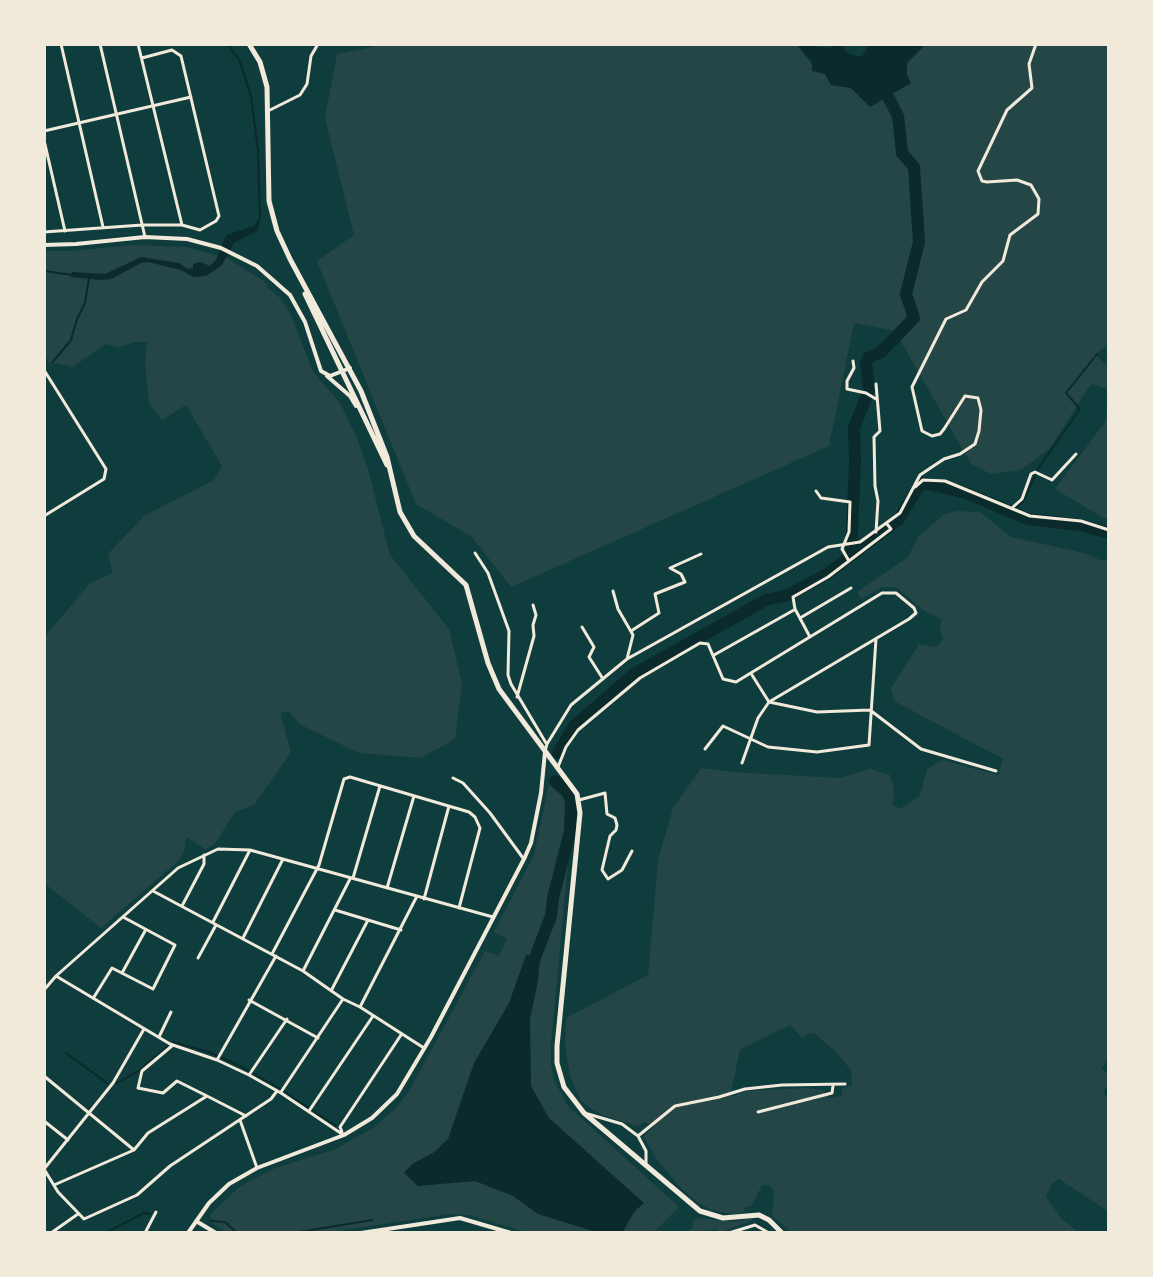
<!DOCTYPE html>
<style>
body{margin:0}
#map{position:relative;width:1153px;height:1277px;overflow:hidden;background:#0f3d3e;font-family:"Nunito Sans",sans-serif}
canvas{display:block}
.frame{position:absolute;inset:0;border:46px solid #f1e9da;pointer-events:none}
</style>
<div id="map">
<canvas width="1153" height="1277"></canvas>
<div class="frame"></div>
</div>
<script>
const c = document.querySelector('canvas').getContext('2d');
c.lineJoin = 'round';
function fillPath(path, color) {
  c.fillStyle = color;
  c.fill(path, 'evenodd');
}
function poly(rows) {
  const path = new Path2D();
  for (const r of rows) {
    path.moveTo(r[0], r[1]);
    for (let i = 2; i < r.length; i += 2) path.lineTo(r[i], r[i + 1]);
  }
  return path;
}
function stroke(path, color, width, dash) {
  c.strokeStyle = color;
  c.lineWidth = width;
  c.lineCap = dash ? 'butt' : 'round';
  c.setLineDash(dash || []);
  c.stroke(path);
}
fillPath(poly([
 [387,44,796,44,813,66,825,74,831,85,851,88,859,94,907,75,907,63,926,44,1109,44,1109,344,1095,355,1109,368,1109,389,1091,384,1049,449,1021,470,991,474,971,464,895,331,854,323,829,446,511,587,472,537,416,504,317,261,354,235,325,118,337,54],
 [133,245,186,247,229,259,268,284,267,287,280,298,291,315,313,372,340,403,356,436,368,469,390,555,449,629,462,684,455,739,421,758,359,753,301,725,288,711,280,713,291,752,254,805,235,812,214,845,205,849,186,837,184,851,178,861,101,928,44,883,44,638,90,583,113,573,108,554,144,516,214,480,222,466,186,405,162,420,149,403,145,363,147,342,134,342,120,347,105,344,73,367,57,363,51,365,44,354,44,251,72,251],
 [1109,394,1109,519,1102,517,1055,489,1105,422],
 [958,511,980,512,1011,537,1084,553,1102,561,1109,558,1109,1056,1102,1069,1109,1075,1109,1082,1103,1092,1109,1102,1109,1212,1059,1179,1052,1184,1046,1197,1061,1218,1079,1233,793,1233,772,1216,774,1191,770,1186,762,1185,752,1205,744,1208,744,1212,732,1214,711,1210,698,1203,681,1188,658,1161,643,1137,654,1126,645,1122,637,1126,600,1114,581,1101,570,1076,565,1047,566,1018,648,975,658,860,673,808,701,768,733,772,839,778,870,769,890,775,894,789,893,805,900,809,920,796,927,769,942,760,998,775,1003,759,894,701,891,688,919,644,937,647,943,639,940,630,941,619,923,610,896,587,882,587,862,599,857,592,908,557,918,537,944,514],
 [790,1025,802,1038,809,1033,815,1034,835,1051,851,1070,852,1085,842,1089,842,1096,829,1098,823,1090,805,1088,747,1091,730,1097,740,1050],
 [555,777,561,779,569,787,576,809,575,824,570,842,551,1044,551,1065,554,1080,568,1106,679,1207,653,1233,529,1233,469,1215,450,1214,323,1233,228,1233,212,1224,210,1215,239,1187,273,1169,336,1149,373,1128,395,1109,409,1091,485,951,499,956,507,939,494,932,534,855,550,779],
 [699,1218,735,1222,750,1218,754,1220,721,1232,716,1229,688,1233,693,1226,693,1220]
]), '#244646');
fillPath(poly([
 [796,44,828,48,841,45,848,53,860,57,865,53,869,44,926,44,907,63,907,75,911,83,870,107,851,88,831,85,825,74,812,71,812,62],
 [262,213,257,231,234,243,222,265,206,276,193,277,181,270,148,262,141,263,111,279,100,280,71,277,72,272,105,274,141,257,179,263,188,269,193,268,193,264,200,262,210,266,216,260,226,235,254,226],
 [526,955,540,957,538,981,530,1019,531,1086,549,1118,644,1203,635,1211,622,1233,599,1233,538,1214,513,1196,475,1181,418,1186,404,1173,412,1164,433,1153,448,1139,474,1063,509,1003]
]), '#0a2a2b');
stroke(poly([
 [227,44,239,59,251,96,258,151,260,216],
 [44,271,73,275],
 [52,363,71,340,77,319,85,303,89,278],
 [1017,507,1023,502,1038,469,1080,409,1066,393,1097,354],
 [1008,511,1009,510],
 [173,1042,209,1052,242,1067,279,1088,336,1126],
 [66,1053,107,1083],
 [117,1083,140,1070,167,1047],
 [211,1221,225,1222,237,1233],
 [105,1233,144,1213,150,1214],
 [293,1233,372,1220]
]), '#0a2a2b', 2);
stroke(poly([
 [851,555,855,461,854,428,869,390,866,363,868,358,881,352,914,318,906,294,919,242,914,167,902,153,898,116,883,87],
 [558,753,574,726,634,674,766,600,788,595,827,574,899,519,917,489,924,483,966,493,1028,519,1080,525,1109,533],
 [531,968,551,916,553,898,570,831,571,802,568,793,555,781]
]), '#0a2a2b', 12);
stroke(poly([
 [61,44,103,227],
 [100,44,145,237],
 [138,44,182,225],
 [268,111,300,95,307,84,311,56,318,44],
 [44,131,191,97],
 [44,140,65,231],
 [44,232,142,225,182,225,200,230,216,221,219,216,181,56,172,50,142,58],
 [853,361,854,368,847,381,847,389,866,393,876,399],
 [44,370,106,469,104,479,44,516],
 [915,487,923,480,945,481,1030,516,1081,521,1109,530],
 [816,491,821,498,850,502,849,532,842,549,849,561],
 [1013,507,1022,499,1031,474,1035,472,1052,480,1076,454],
 [876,532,878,501,875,486,874,437,880,431,876,384],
 [475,553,488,573,509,631,508,675,511,684,546,743],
 [613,591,618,609,633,635,627,659],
 [800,618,851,588],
 [582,627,594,647,589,657,603,679],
 [631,631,659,613,655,594,685,582,681,574,670,568,701,554],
 [810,637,795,609,793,597,828,577,891,529,887,524],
 [714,655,794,610],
 [752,675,769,702,817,712,870,710,921,749,996,771],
 [517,697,534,636,533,625,536,615,533,605],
 [705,749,723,726,768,747,817,752,869,745,876,639],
 [545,751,547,744,571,705,627,659,828,547,860,542,900,513,920,475,944,459,960,454,975,444,979,431,981,410,978,398,965,396,944,429,940,434,932,436,922,431,912,387,946,319,966,310,982,282,1003,261,1010,235,1038,214,1039,199,1031,185,1017,180,987,182,982,181,978,171,1007,110,1032,88,1029,64,1036,44],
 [558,767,566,747,578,730,640,678,700,643,708,644,723,679,736,682,882,593,896,593,914,608,916,613,909,619,769,702,758,718,742,763],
 [453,778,463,783,490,813,523,858],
 [579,800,605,793,607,814,615,818,617,825,616,830,610,836,602,870,608,879,622,870,632,851],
 [353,878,380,786],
 [387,888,414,796],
 [153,891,303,971,343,999,360,1007,424,1048],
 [424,899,449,806],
 [182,906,204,864,204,855],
 [335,910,401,930],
 [213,922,250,850],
 [243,938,283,859],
 [272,954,319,865,344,779,350,777,469,812,475,817,480,828,459,908],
 [198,958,216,925],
 [303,971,350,879],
 [122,973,145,931],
 [56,976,170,1044,217,1060,249,1075,281,1093,342,1134],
 [44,990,56,976,178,868,218,849,250,850,493,917],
 [331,991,368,920],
 [94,997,112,968,153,989,175,945,123,917],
 [249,1000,318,1038],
 [360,1007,416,898],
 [159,1037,171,1012],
 [173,1045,142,1071,138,1088,163,1093,177,1081,207,1096],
 [217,1060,276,956],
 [249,1075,287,1019],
 [44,1076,134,1150],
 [281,1092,343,999],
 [309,1111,373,1016],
 [758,1112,832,1093,833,1086],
 [588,1114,622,1124,638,1136],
 [240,1120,257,1168],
 [44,1121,68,1140],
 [342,1132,340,1127,401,1035],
 [646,1163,646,1151,638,1136,675,1106,719,1097,745,1089,782,1085,845,1084],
 [44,1169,58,1192,84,1219,137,1195,170,1166,271,1099,277,1091],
 [44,1169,113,1083,144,1029],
 [54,1185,134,1150,148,1133,207,1096,246,1116],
 [51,1233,78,1214],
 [145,1233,156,1212],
 [729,1233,755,1225,769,1233]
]), '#f1e9da', 3);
stroke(poly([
 [44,245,76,244,145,237,187,239,221,248,257,266,290,295,305,322,321,371,330,376,350,368],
 [327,376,350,396,356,406],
 [196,1221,216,1233],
 [188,1233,209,1203,229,1184,257,1168,344,1135,372,1118,397,1094,431,1037,525,857,531,843,541,793,545,752],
 [361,1233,460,1218,511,1233]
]), '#f1e9da', 4);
stroke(poly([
 [249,44,260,62,267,87,269,201,277,231,290,259],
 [290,259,361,391,387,457,400,512,414,536,466,585,488,663,499,689,577,794,580,813,557,1046,557,1063,564,1087,584,1113,700,1211,723,1218,759,1215,769,1220,782,1233],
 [305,294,387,465]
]), '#f1e9da', 5);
</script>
